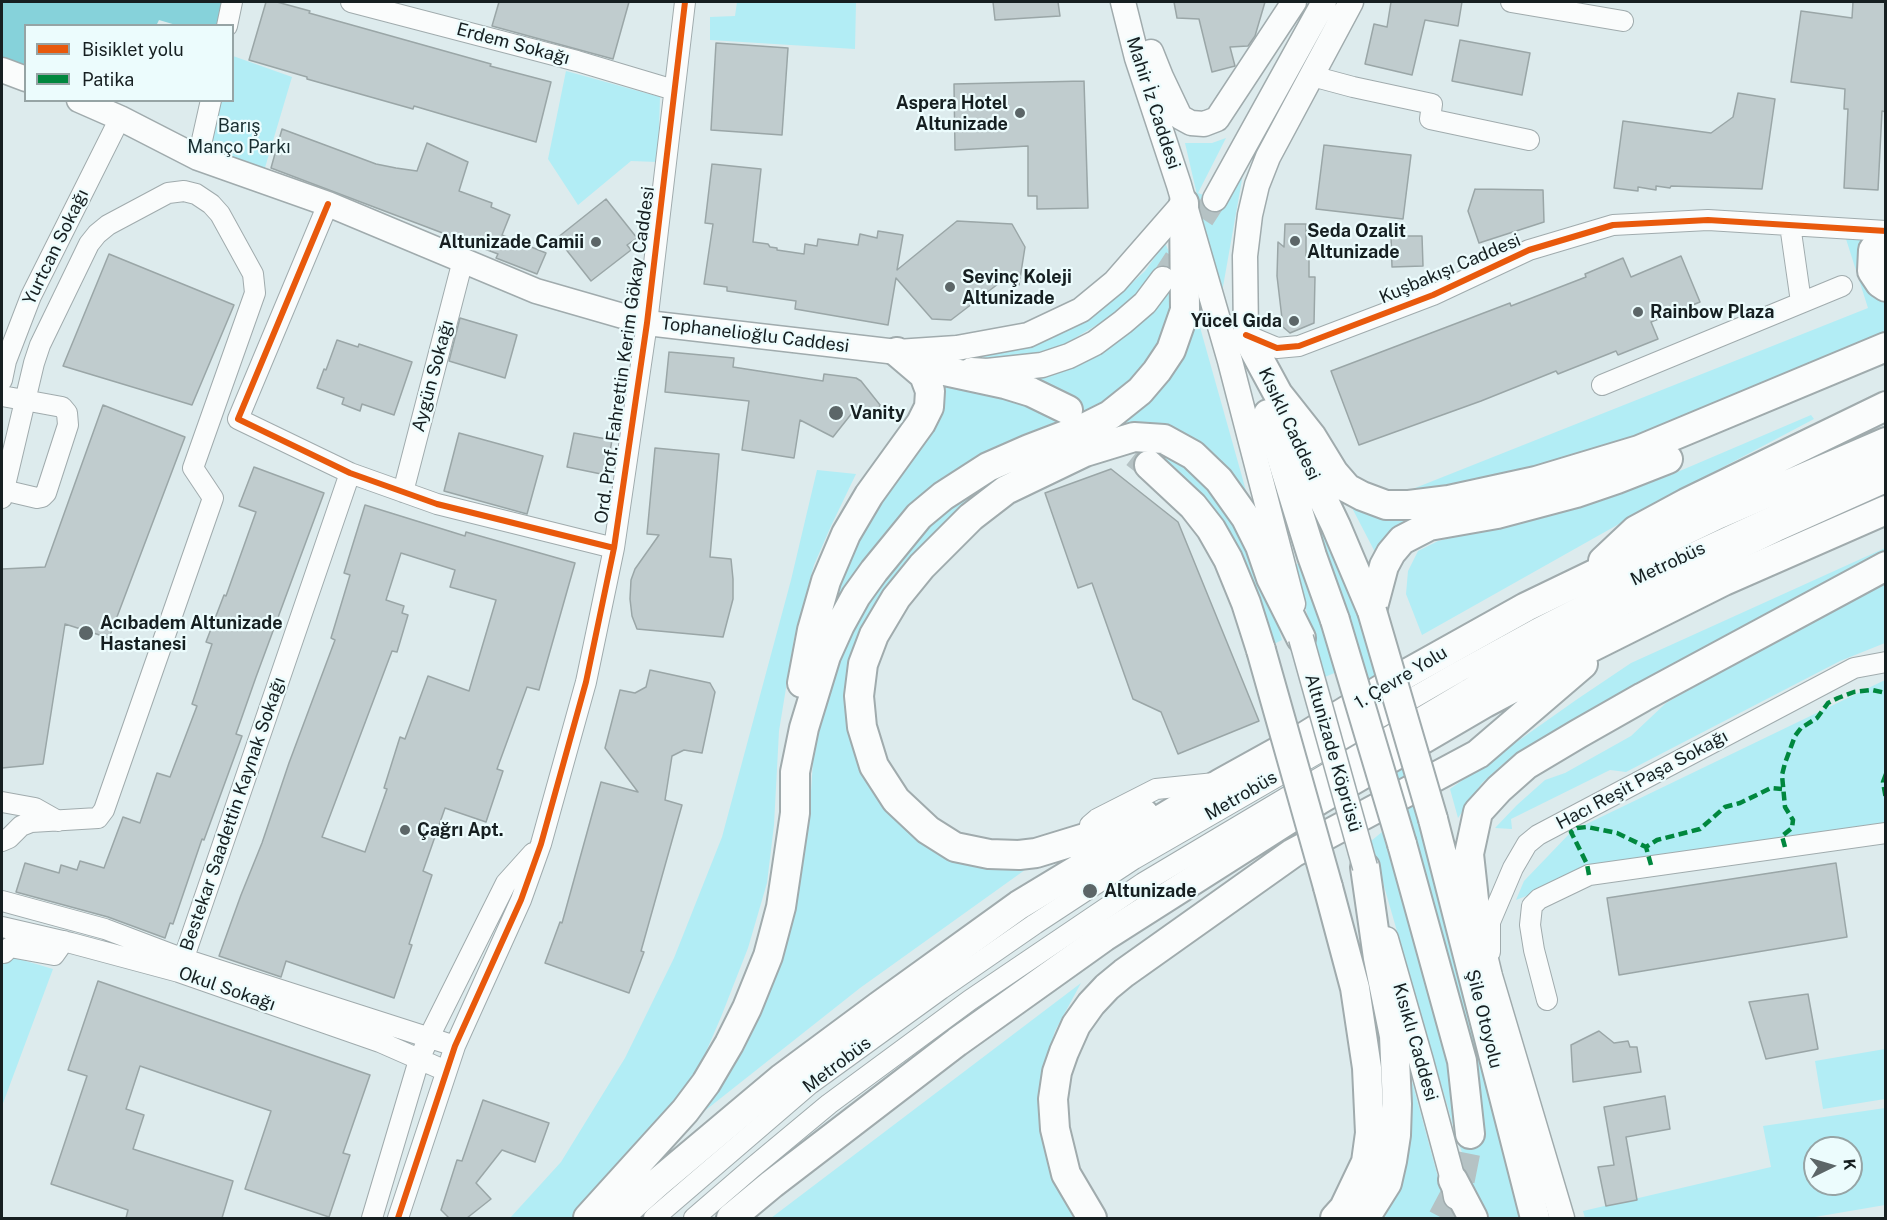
<!DOCTYPE html>
<meta charset="utf-8">
<style>
body{margin:0}
#map{position:relative;width:1887px;height:1220px;overflow:hidden;background:#ddebed;font-family:"Public Sans",sans-serif}
canvas{display:block}
.frame{position:absolute;inset:0;border:3px solid #161f21;pointer-events:none}
.legend{position:absolute;left:24px;top:24px;width:210px;height:78px;box-sizing:border-box;background:#ecfcfd;border:2px solid #96a4a5;margin:0;padding:8px 10px;list-style:none;font-size:18px;color:#161f21}
.legend li{display:flex;align-items:center;gap:12px;height:30px}
.legend b{width:30px;border:2px solid #96a4a5}
.north{position:absolute;left:1803px;top:1136px;width:60px;height:60px;box-sizing:border-box;background:#ecfcfd;border:2px solid #96a4a5;border-radius:50%;rotate:85deg;font-size:16px;font-weight:700;line-height:24px;text-align:center;color:#161f21}
.north::after{content:'';display:block;margin:auto;width:21px;height:27px;background:#5c6668;clip-path:polygon(50% 0,100% 100%,50% 72%,0 100%)}
</style>
<div id="map">
<canvas width="1887" height="1220"></canvas>
<div class="frame"></div>
<ul class="legend">
<li><b style="height:8px;background:#e8590c"></b>Bisiklet yolu</li>
<li><b style="height:8px;background:#00873e"></b>Patika</li>
</ul>
<div class="north">K</div>
</div>
<script>
const c = document.querySelector('canvas').getContext('2d');
c.lineJoin = 'round';
function fillPath(path, color) {
  c.fillStyle = color;
  c.fill(path, 'evenodd');
}
function poly(rows) {
  const path = new Path2D();
  for (const r of rows) {
    path.moveTo(r[0], r[1]);
    for (let i = 2; i < r.length; i += 2) path.lineTo(r[i], r[i + 1]);
  }
  return path;
}
function stroke(path, color, width, dash) {
  c.strokeStyle = color;
  c.lineWidth = width;
  c.lineCap = dash ? 'butt' : 'round';
  c.setLineDash(dash || []);
  c.stroke(path);
}
function write(font, color, halo, rows, align = 'center') {
  c.font = font + ' "Public Sans",sans-serif';
  c.lineWidth = 4.5;
  c.setLineDash([]);
  c.textBaseline = 'middle';
  c.strokeStyle = halo;
  c.fillStyle = color;
  for (const [text, x, y, turn = 0] of rows) {
    c.save();
    c.translate(x, y);
    c.rotate((+turn || 0) * Math.PI / 180);
    c.textAlign = isNaN(turn) ? turn : align;
    if (halo) c.strokeText(text, 0, 0);
    c.fillText(text, 0, 0);
    c.restore();
  }
}
fillPath(poly([
 [737,2,856,2,855,49,710,40,710,17,735,16],
 [233,56,292,77,261,181,198,158,211,101,232,100],
 [566,71,660,97,658,162,631,161,578,205,548,159],
 [1226,138,1198,193,1215,199,1244,168,1221,298,1185,143,1212,143],
 [1865,238,1858,255,1865,279,1875,294,1885,302,1885,336,1611,445,1536,468,1439,489,1400,494,1868,308,1846,239],
 [1165,243,1175,265,1175,317,1153,357,1120,392,1099,406,919,500,882,536,849,581,824,628,853,548,882,499,944,407,938,377,1025,401,1064,424,1018,379,1047,372,1133,301,1115,314,1065,344,1026,356,952,359,1008,352,1050,337,1077,323,1110,303,1145,271],
 [1196,313,1250,505,1119,428,1116,424],
 [1811,415,1814,419,1674,493,1422,635,1406,594,1408,571,1418,551,1438,541,1546,514,1668,476],
 [1065,445,874,616,871,777,902,825,940,851,1036,862,860,988,702,1113,745,1048,777,965,801,860,811,792,815,729,856,614,918,532,952,503,997,475],
 [1131,448,1171,452,1228,509,1269,595,1282,640,1274,644,1261,601,1246,569,1150,462,1138,455],
 [1291,462,1362,616,1426,833,1521,1218,1486,1218,1481,1209,1454,1129,1371,841,1382,832,1419,952,1481,1135],
 [817,470,856,474,831,526,814,565,794,639,779,731,774,825,767,883,748,948,721,1017,696,1075,661,1121,572,1218,510,1218,561,1162,625,1058,674,958,722,837,791,580],
 [1350,504,1417,518,1377,556],
 [1885,548,1885,553,1526,749,1503,764,1482,783,1458,818,1450,789,1576,700,1631,663],
 [1295,564,1300,564,1339,671,1325,677,1312,634],
 [1885,578,1885,643,1840,661,1626,772,1610,770,1511,819,1512,829,1495,828,1517,805,1545,780,1565,773,1631,736,1666,703],
 [1885,680,1885,823,1592,870,1516,900,1524,881,1572,831],
 [2,954,53,969,2,1106],
 [1081,983,1055,1031,1044,1066,1041,1094,1054,1174,1073,1218,771,1218],
 [1885,1049,1885,1099,1823,1109,1815,1061],
 [1409,1070,1442,1192,1448,1218,1429,1217,1428,1218,1384,1218,1402,1178],
 [1885,1108,1885,1205,1809,1218,1585,1218,1583,1211,1771,1167,1763,1126],
 [1815,1148,1851,1148,1851,1184,1815,1184]
]), '#b2edf5');
fillPath(poly([
 [2,2,228,2,223,25,176,25,159,20,156,26,26,26,25,69,2,59]
]), '#86d2da');
const building = poly([
 [266,2,277,2,310,11,309,13,491,64,490,66,551,82,536,142,414,106,413,109,307,79,307,77,249,60,266,2],
 [499,2,629,2,613,59,492,26,499,2],
 [993,2,1058,2,1060,16,995,20,993,2],
 [1174,2,1265,2,1255,36,1248,46,1230,47,1235,66,1212,72,1199,19,1177,18,1174,2],
 [1391,2,1462,2,1458,26,1425,20,1412,75,1365,64,1374,24,1387,27,1391,2],
 [1853,2,1886,2,1886,112,1882,111,1878,190,1844,188,1848,109,1844,109,1845,89,1791,82,1801,11,1852,18,1853,2],
 [1460,40,1530,53,1522,95,1452,81,1460,40],
 [716,43,788,48,782,135,711,130,716,43],
 [1084,81,1088,208,1037,209,1037,196,1028,196,1028,146,955,150,954,84,1084,81],
 [1738,93,1775,99,1762,189,1671,186,1670,188,1656,186,1656,190,1638,187,1638,191,1614,188,1623,121,1711,133,1733,117,1738,93],
 [282,129,376,164,396,168,417,171,427,143,468,162,459,191,492,203,491,207,510,215,502,235,546,253,537,274,496,258,498,254,271,168,282,129],
 [1324,145,1411,155,1403,219,1316,209,1324,145],
 [712,164,761,169,753,242,768,244,770,247,777,248,777,250,804,254,805,244,817,246,818,239,858,245,860,234,877,238,878,231,903,235,897,270,957,221,1012,224,1025,247,1019,285,1011,274,951,320,932,319,896,278,888,325,795,309,796,301,727,291,727,287,704,284,713,224,705,223,712,164],
 [1475,189,1543,190,1544,222,1479,243,1468,211,1475,189],
 [606,199,637,238,627,245,631,250,591,281,557,238,606,199],
 [1285,224,1306,224,1306,259,1309,259,1309,277,1315,277,1314,323,1290,333,1283,327,1277,276,1278,242,1284,247,1285,224],
 [1391,236,1422,236,1423,266,1392,267,1391,236],
 [109,254,234,305,192,405,63,366,109,254],
 [1681,256,1700,302,1651,322,1658,339,1618,355,1616,351,1558,374,1556,371,1481,401,1359,445,1331,371,1510,303,1511,306,1586,277,1585,274,1623,258,1631,277,1681,256],
 [460,318,517,335,505,378,449,361,460,318],
 [337,340,358,347,359,344,412,362,394,415,362,404,360,411,342,404,344,398,317,388,324,369,326,370,337,340],
 [669,352,734,358,733,367,823,381,824,374,856,378,861,381,880,405,874,417,856,408,833,437,800,420,794,458,742,450,749,401,665,392,669,352],
 [103,405,185,437,109,638,65,624,43,764,2,768,2,569,45,567,103,405],
 [459,433,543,456,527,514,444,491,459,433],
 [574,433,612,440,606,475,567,467,574,433],
 [655,448,719,454,710,557,731,559,733,579,733,599,723,637,637,629,632,616,630,599,631,580,635,569,659,535,647,534,655,448],
 [254,467,324,493,256,677,236,734,242,736,204,840,202,839,173,924,170,923,165,938,108,917,16,892,25,863,59,873,61,865,77,870,80,861,104,868,123,817,140,823,157,773,170,777,197,706,192,704,212,644,206,642,224,595,226,596,256,512,239,506,254,467],
 [1111,469,1178,522,1259,721,1178,754,1161,712,1133,699,1092,583,1078,588,1045,493,1111,469],
 [365,505,465,536,466,532,575,563,539,690,527,687,497,769,503,771,486,822,445,808,423,871,432,875,409,944,412,945,394,998,286,961,281,977,219,956,241,895,262,843,289,763,335,640,331,638,350,575,344,573,365,505],
 [401,553,455,570,450,587,496,600,469,691,428,676,405,739,400,737,384,788,387,789,365,852,322,837,392,651,397,652,408,615,402,613,404,606,386,600,401,553],
 [650,670,710,683,715,692,702,753,684,750,672,756,665,800,682,805,641,951,644,952,629,993,545,963,560,922,562,923,601,782,638,792,605,748,620,690,635,693,646,687,650,670],
 [1836,863,1847,937,1619,975,1607,898,1836,863],
 [98,981,370,1075,343,1153,350,1155,329,1217,245,1189,271,1111,140,1066,126,1109,144,1115,133,1149,233,1181,222,1218,126,1218,128,1210,51,1184,87,1076,68,1070,98,981],
 [1808,994,1818,1049,1766,1059,1749,1002,1808,994],
 [1599,1031,1614,1043,1628,1041,1630,1047,1637,1047,1641,1072,1573,1082,1571,1045,1599,1031],
 [1665,1096,1670,1129,1626,1137,1637,1200,1606,1206,1598,1167,1614,1165,1604,1107,1665,1096],
 [483,1100,549,1123,535,1162,502,1150,476,1183,491,1199,467,1218,449,1218,441,1210,457,1160,462,1161,483,1100]
]);
fillPath(building, '#c0ccce');
stroke(building, '#9aa6a7', 1.5);
stroke(poly([
 [1163,279,1215,199]
]), '#b5c2c4', 24, [24, 12]);
stroke(poly([
 [1102,428,1149,465],
 [1442,1218,1460,1184,1470,1134]
]), '#b5c2c4', 28, [28, 14]);
const minor = poly([
 [351,2,577,61,674,90],
 [1511,2,1623,21],
 [227,26,232,2],
 [1312,76,1353,87,1432,104,1430,119,1529,140],
 [198,158,211,100],
 [328,204,238,419,350,473,437,504,614,548],
 [1790,225,1801,302],
 [1246,335,1277,348,1299,346,1433,295,1529,250,1613,225,1708,220,1886,231],
 [2,380,6,361,31,296,120,118],
 [1602,385,1842,286],
 [2,396,62,407,67,413,68,425,46,493,42,497,37,498,3,490],
 [403,492,463,260],
 [2,498,34,363,40,345,89,244,97,234,108,225,168,193,184,191,196,194,211,204,220,214,253,274,255,293,193,468,213,498,104,810,98,818,31,822,21,826,9,838,2,841],
 [2,802,35,808,58,821],
 [1090,825,1097,819,1156,789,1215,783],
 [2,901,105,929,184,959,455,1046],
 [2,927,71,943,179,972,380,1042,446,1071],
 [1490,952,1490,922,1513,868,1527,844,1538,835,1854,668,1886,662],
 [4,953,10,947,54,955,64,941],
 [179,972,350,473],
 [1547,1000,1534,950,1530,925,1532,906,1539,899,1589,875,1886,833],
 [372,1218,419,1060,429,1037,506,883,533,853],
 [398,1218,455,1046,521,900,541,844,586,682,614,548,647,323,685,2],
 [654,1218,810,1084,941,989,1035,924,1134,859,1458,672,1535,630,1619,587,1886,464],
 [694,1218,752,1168,829,1104,970,1000,1143,883,1467,690,1540,648,1624,605,1777,531,1886,482]
]);
const major = poly([
 [1123,2,1137,58,1179,185,1230,361,1293,604],
 [1151,52,1161,77,1180,117,1191,123,1204,124,1217,119,1294,2],
 [2,70,26,79],
 [79,100,120,118,198,158,328,204,536,291,647,323,897,352,957,348,1028,335,1081,310,1115,282,1184,203],
 [1215,199,1324,2],
 [1246,335,1245,256,1250,215,1257,185,1268,157,1351,2],
 [971,370,987,371,1042,365,1069,356,1095,343,1123,322,1145,303,1163,279],
 [1470,901,1476,918,1490,976,1562,1218],
 [1386,939,1421,1061,1453,1180,1456,1197]
]);
const highway = poly([
 [1886,237,1882,239,1873,250,1872,271,1880,283,1886,287],
 [1246,335,1278,394,1301,453,1336,526,1372,611],
 [931,368,1005,384,1031,392,1068,410],
 [1278,394,1312,437,1334,473,1347,488,1362,496,1386,505,1409,505,1449,500,1536,481,1639,450,1886,347],
 [1268,414,1312,556,1335,620],
 [1149,465,1193,506,1211,529,1228,559,1246,603,1261,650],
 [1603,561,1636,530,1686,503,1886,406],
 [1372,611,1384,566,1391,553,1402,540,1429,526,1497,514,1576,493,1617,479,1668,459],
 [802,683,812,630,826,581,846,534,869,495,921,423,929,407,930,391,924,375,897,352],
 [1144,814,1085,838,1036,853,1019,855,989,854,955,847,928,830,896,800,874,766,862,727,859,696,863,664,874,635,896,598,922,566,971,517,1006,490,1085,452,1134,437,1164,439,1193,455,1219,480,1246,518,1260,546,1271,578,1301,638],
 [1433,819,1535,1218],
 [1402,844,1462,1061,1470,1134],
 [1328,887,1355,988,1367,1068,1370,1133,1366,1162,1344,1208,1335,1218],
 [1476,918,1469,854,1478,812,1499,789,1526,765,1578,734,1643,697,1886,566],
 [1453,1180,1473,1218],
 [588,1218,685,1111,706,1083,729,1044,747,1008,768,956,781,907,795,813,795,772,804,728,826,656,840,625,856,596,874,571,919,516,943,496,988,467,1029,449,1084,428,1110,415,1140,391,1157,371,1171,350,1185,310,1184,203],
 [618,1218,657,1183,782,1078,879,1006,1019,905,1221,783,1304,737,1406,674,1526,607,1717,515,1886,442],
 [731,1218,772,1184,957,1042,1104,937,1319,800,1485,703,1566,660,1724,581,1886,510],
 [1092,1218,1066,1174,1055,1129,1053,1099,1057,1072,1064,1052,1076,1025,1091,1004,1107,987,1124,973,1293,853,1478,754,1583,664],
 [1365,1218,1387,1183,1392,1161,1396,1135,1397,1104,1394,1036,1378,958,1365,867]
]);
stroke(minor, '#a0abad', 22);
stroke(major, '#a0abad', 27);
stroke(highway, '#a0abad', 32);
stroke(minor, '#fafcfc', 20);
stroke(major, '#fafcfc', 24);
stroke(highway, '#fafcfc', 28);
const majorBridge = poly([
 [1301,638,1365,867]
]);
const highwayBridge = poly([
 [1372,611,1433,819],
 [1335,620,1402,844],
 [1261,650,1328,887]
]);
stroke(majorBridge, '#a0abad', 27, []);
stroke(highwayBridge, '#a0abad', 32, []);
stroke(majorBridge, '#fafcfc', 24);
stroke(highwayBridge, '#fafcfc', 28);
stroke(poly([
 [1886,774,1883,782,1886,799],
 [1785,847,1782,836,1792,828,1793,820,1785,807,1782,775,1785,763,1795,736,1801,728,1817,718,1828,703,1838,698,1854,692,1872,690,1886,693],
 [1651,865,1646,847,1657,840,1700,829,1725,807,1740,803,1771,788,1782,789],
 [1589,875,1587,864,1571,832,1577,828,1587,827,1617,833,1646,847]
]), '#00873e', 4.5, [9, 4.5]);
stroke(poly([
 [328,204,238,419,350,473,437,504,614,548],
 [1246,335,1277,348,1299,346,1433,295,1529,250,1613,225,1708,220,1886,231],
 [398,1218,455,1046,521,900,541,844,586,682,614,548,647,323,685,2]
]), '#e8590c', 6);
for (const [x, y, r, color] of [
 [1020,113,6,"#5c6668"],
 [1295,241,6,"#5c6668"],
 [596,242,6,"#5c6668"],
 [950,287,6,"#5c6668"],
 [1638,312,6,"#5c6668"],
 [1294,321,6,"#5c6668"],
 [836,413,8,"#5c6668"],
 [86,633,8,"#5c6668"],
 [405,830,6,"#5c6668"],
 [1090,891,8,"#5c6668"]
]) {
  const dot = new Path2D();
  dot.arc(x, y, r, 0, 2 * Math.PI);
  c.fillStyle = color;
  c.fill(dot);
  stroke(dot, '#ecfcfd', 2);
}
write('18px', '#161f21', '#ecfcfd', [
 ["Erdem Sokağı",513,44,15],
 ["Mahir İz Caddesi",1153,103,72],
 ["Yurtcan Sokağı",56,247,-64],
 ["Kuşbakışı Caddesi",1450,269,-23],
 ["Tophanelioğlu Caddesi",755,335,7],
 ["Ord. Prof. Fahrettin Kerim Gökay Caddesi",625,355,-82],
 ["Aygün Sokağı",433,376,-75],
 ["Kısıklı Caddesi",1289,424,65],
 ["Metrobüs",1668,564,-25],
 ["1. Çevre Yolu",1401,678,-31],
 ["Altunizade Köprüsü",1333,753,74],
 ["Hacı Reşit Paşa Sokağı",1642,780,-28],
 ["Metrobüs",1241,796,-30],
 ["Bestekar Saadettin Kaynak Sokağı",233,814,-71],
 ["Okul Sokağı",227,989,19],
 ["Şile Otoyolu",1484,1019,76],
 ["Kısıklı Caddesi",1415,1042,74],
 ["Metrobüs",837,1065,-37]
]);
write('bold 18px', '#161f21', '#ecfcfd', [
 ["Aspera Hotel",1008,103,"right"],
 ["Altunizade",1008,124,"right"],
 ["Seda Ozalit",1307,231],
 ["Altunizade",1307,252],
 ["Altunizade Camii",584,242,"right"],
 ["Sevinç Koleji",962,277],
 ["Altunizade",962,298],
 ["Rainbow Plaza",1650,312],
 ["Yücel Gıda",1282,321,"right"],
 ["Vanity",850,413],
 ["Acıbadem Altunizade",100,623],
 ["Hastanesi",100,644],
 ["Çağrı Apt.",417,830],
 ["Altunizade",1104,891]
], 'left');
write('18px', '#182d30', '#ecfcfd', [
 ["Barış",239,126],
 ["Manço Parkı",239,147]
]);
</script>
